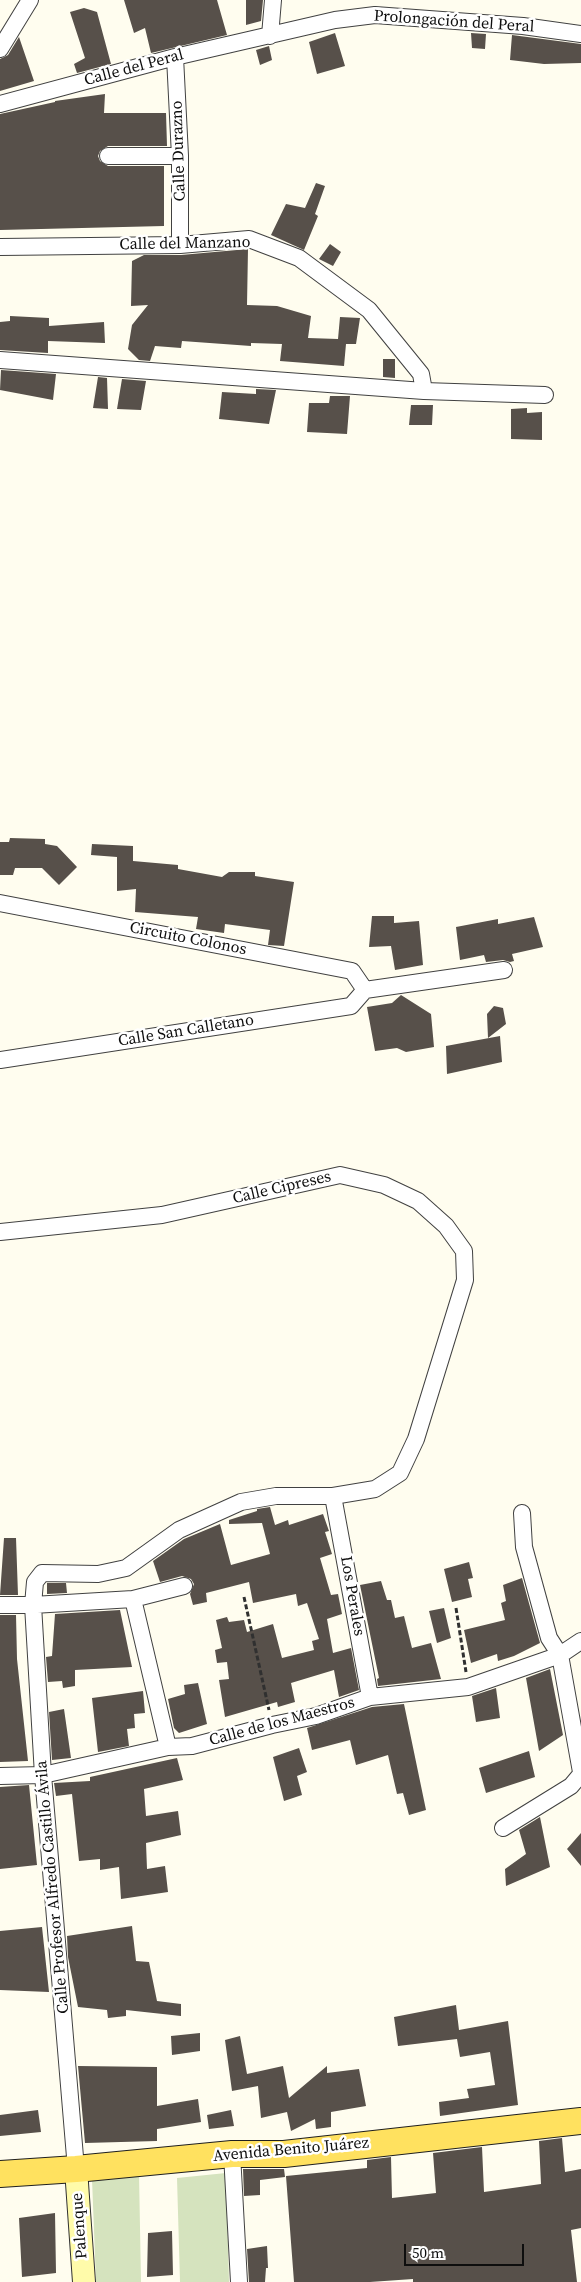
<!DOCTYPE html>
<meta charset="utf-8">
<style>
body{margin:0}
#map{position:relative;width:581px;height:2282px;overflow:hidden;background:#fffdef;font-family:"Source Serif 4",serif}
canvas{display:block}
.scale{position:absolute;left:404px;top:2244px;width:120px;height:22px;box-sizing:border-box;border:2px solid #0e0e0e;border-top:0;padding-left:6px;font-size:15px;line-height:18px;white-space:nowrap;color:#0e0e0e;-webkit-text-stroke:4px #fff;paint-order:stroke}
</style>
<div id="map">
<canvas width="581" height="2282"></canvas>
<div class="scale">50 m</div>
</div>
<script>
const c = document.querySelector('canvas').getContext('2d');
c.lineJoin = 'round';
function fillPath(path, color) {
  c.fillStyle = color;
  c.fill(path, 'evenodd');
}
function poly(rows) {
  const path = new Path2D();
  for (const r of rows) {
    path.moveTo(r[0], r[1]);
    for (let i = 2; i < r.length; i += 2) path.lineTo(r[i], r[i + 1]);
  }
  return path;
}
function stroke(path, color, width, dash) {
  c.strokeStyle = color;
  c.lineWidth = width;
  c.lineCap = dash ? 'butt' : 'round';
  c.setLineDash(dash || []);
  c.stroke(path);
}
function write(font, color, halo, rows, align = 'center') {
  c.font = font + ' "Source Serif 4",serif';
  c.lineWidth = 5;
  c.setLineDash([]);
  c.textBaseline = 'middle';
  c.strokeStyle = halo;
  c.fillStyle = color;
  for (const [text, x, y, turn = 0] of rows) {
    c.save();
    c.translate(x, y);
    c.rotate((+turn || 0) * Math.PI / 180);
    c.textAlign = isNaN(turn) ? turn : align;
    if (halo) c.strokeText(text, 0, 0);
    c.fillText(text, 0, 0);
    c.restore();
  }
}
fillPath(poly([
 [139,2173,141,2282,96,2282,92,2179],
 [226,2173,229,2282,180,2282,177,2178]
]), '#d5e3be');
fillPath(poly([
 [124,0,217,0,227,35,151,53,145,28,134,33],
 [246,0,263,0,261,21,246,25],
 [84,8,97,12,111,64,77,73,74,64,85,58,70,12],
 [335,33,345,66,317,74,309,42],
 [471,33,486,34,485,49,472,48],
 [512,35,581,44,581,63,544,64,510,60],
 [19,37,34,81,0,91,0,59,8,55],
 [269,46,272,60,260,65,256,50],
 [105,94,104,113,166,113,167,146,108,146,100,151,98,156,100,161,108,166,164,166,164,226,0,230,0,114,55,102,55,101],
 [316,183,325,186,315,214,318,216,304,250,271,235,286,204,305,208],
 [330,244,341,252,333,266,319,259],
 [248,249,247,305,277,306,311,316,308,338,338,339,340,317,360,318,356,344,346,344,344,366,280,361,282,344,251,343,251,346,182,341,181,348,155,346,150,361,139,360,128,349,132,325,148,305,131,306,132,261,144,255,181,255],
 [10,316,49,318,49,326,104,322,105,343,48,341,48,353,0,350,0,322,10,321],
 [383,359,395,359,395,378,383,377],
 [1,370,56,374,53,400,0,390],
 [98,377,107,378,108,409,93,408],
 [122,379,146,381,141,410,117,409],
 [256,389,276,390,269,424,219,419,222,392,256,394],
 [330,396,350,396,347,434,307,432,309,403,329,403],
 [411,405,433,405,432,425,409,425],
 [527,408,527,413,542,412,542,440,511,439,511,409],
 [10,838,45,839,45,844,57,846,77,867,59,885,42,868,15,868,13,875,0,875,0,842,9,842],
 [92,844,133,846,133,861,178,865,178,869,222,877,229,872,255,872,255,876,294,882,284,946,268,945,270,930,225,924,224,933,196,929,198,917,135,912,136,889,117,891,117,857,91,855],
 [372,916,394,916,394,923,419,921,423,965,395,970,391,946,369,947],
 [534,917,543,947,512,954,514,961,510,962,503,960,486,962,484,955,460,960,456,927,498,919,498,924],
 [401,995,431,1014,434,1047,406,1052,397,1048,375,1051,367,1007,392,1003],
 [494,1006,503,1008,506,1024,488,1038,487,1014],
 [500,1036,502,1062,447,1074,446,1046],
 [270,1507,275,1525,288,1520,289,1525,323,1514,329,1531,325,1532,332,1554,320,1558,331,1595,338,1594,342,1614,327,1619,333,1653,351,1648,359,1690,339,1697,334,1670,291,1683,295,1702,278,1707,277,1702,225,1717,219,1680,229,1679,227,1662,217,1663,215,1650,222,1648,216,1620,227,1617,229,1622,244,1620,247,1632,273,1624,282,1658,314,1650,312,1641,319,1639,307,1603,298,1606,296,1594,253,1603,249,1582,206,1593,207,1602,193,1605,190,1594,194,1584,191,1579,182,1576,160,1582,153,1561,184,1539,220,1524,231,1565,270,1554,262,1523,229,1524,229,1520,257,1511,257,1509],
 [4,1538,16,1538,18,1595,0,1595],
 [469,1562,473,1578,468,1579,472,1597,452,1602,444,1569],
 [522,1578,540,1643,514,1656,498,1661,497,1654,471,1663,464,1630,505,1620,501,1603,506,1601,503,1585],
 [381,1581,387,1600,391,1600,395,1618,404,1616,412,1648,431,1643,441,1679,378,1686,377,1679,379,1678,360,1585],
 [66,1583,67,1593,47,1594,47,1583],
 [444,1608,451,1638,437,1643,429,1611],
 [120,1610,132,1667,75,1670,75,1686,63,1688,62,1681,48,1682,46,1657,52,1656,55,1614],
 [0,1615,16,1615,17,1659,28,1761,0,1762],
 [550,1669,563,1735,539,1751,526,1678],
 [198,1683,207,1724,179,1733,174,1728,168,1699,185,1694,184,1685],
 [496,1688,500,1718,476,1722,472,1696],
 [143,1691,145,1713,134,1714,135,1728,127,1729,129,1746,98,1752,92,1698],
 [404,1704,426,1810,409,1815,403,1793,397,1794,388,1755,356,1765,350,1740,312,1750,307,1728,372,1707],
 [64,1709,71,1758,52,1760,49,1712],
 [299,1748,307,1772,297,1776,302,1795,284,1801,273,1757],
 [529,1751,535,1777,486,1793,479,1768],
 [177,1758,183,1780,144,1789,146,1816,178,1811,181,1835,146,1843,147,1869,165,1866,168,1892,121,1899,119,1867,100,1870,100,1859,79,1861,72,1794,56,1796,54,1783,90,1781,90,1777],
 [29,1785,37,1865,0,1869,0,1787],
 [540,1817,550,1867,506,1886,505,1869,526,1854,519,1830],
 [581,1833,581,1866,567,1849],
 [132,1926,136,1961,149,1962,157,2001,181,2004,181,2016,126,2010,126,2016,108,2018,107,2010,78,2007,68,1957,67,1936],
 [42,1927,49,1992,0,1990,0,1931],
 [456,2005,459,2030,508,2021,518,2105,440,2116,439,2102,469,2098,467,2089,495,2085,490,2052,460,2057,457,2039,398,2046,394,2017],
 [200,2033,200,2051,172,2055,171,2036],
 [240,2036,247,2074,283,2066,289,2098,327,2066,327,2073,359,2069,366,2106,331,2112,331,2127,316,2129,315,2119,291,2131,287,2112,261,2118,258,2086,232,2091,225,2040],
 [78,2066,157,2067,157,2106,198,2099,201,2122,157,2129,157,2141,85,2143],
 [38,2110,41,2132,0,2136,0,2115],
 [231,2110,234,2126,209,2129,207,2115],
 [562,2138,565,2172,581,2169,581,2228,571,2230,577,2282,413,2282,413,2279,370,2282,294,2282,286,2176,367,2168,367,2160,391,2157,392,2198,436,2193,433,2153,482,2147,484,2192,541,2184,539,2141],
 [243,2169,284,2169,285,2177,260,2180,260,2195,244,2196],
 [55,2213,56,2273,22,2277,19,2218],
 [172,2231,173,2275,147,2277,148,2233],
 [267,2246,268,2268,266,2268,265,2282,249,2282,247,2249]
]), '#57504a');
const street = poly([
 [270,36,273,0],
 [0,49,30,0],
 [175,57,180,156,180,245],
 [0,104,175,57,335,20,375,15,523,26,581,34],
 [108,156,180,156],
 [0,247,180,245,249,239,299,258,369,310,421,374,424,391],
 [0,360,424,391,545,395],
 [0,903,352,971,365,990],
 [365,990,504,970],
 [0,1060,351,1006,365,990],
 [0,1232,162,1215,340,1175,384,1185,418,1201,446,1226,464,1251,465,1280,416,1439,400,1473,375,1489,333,1496,276,1496,241,1502,179,1530,126,1568,98,1574,42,1573,35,1582,33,1605,43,1775,76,2169],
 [333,1496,370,1697],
 [522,1513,524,1547,549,1638,560,1655,581,1772],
 [133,1599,168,1747],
 [0,1605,33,1605,133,1599,184,1586],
 [0,1776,43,1775,168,1747,192,1746,272,1725,316,1716,370,1697,468,1687,560,1655,581,1641],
 [503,1828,571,1786,581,1774],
 [232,2154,239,2282]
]);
const secondary = poly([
 [76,2169,84,2282]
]);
const primary = poly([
 [0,2174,76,2169,232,2154,284,2154,581,2121]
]);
stroke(street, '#414141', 18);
stroke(secondary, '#303030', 24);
stroke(primary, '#1f1f1f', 28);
stroke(poly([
 [244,1597,269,1710],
 [456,1608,466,1672]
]), '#303030', 3, [5, 2.5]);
stroke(street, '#fff', 16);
stroke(secondary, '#fffbaa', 22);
stroke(primary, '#ffe15f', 26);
write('16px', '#0e0e0e', '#fff', [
 ["Prolongación del Peral",454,22,4],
 ["Calle del Peral",134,68,-15],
 ["Calle Durazno",179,151,-92],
 ["Calle del Manzano",185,244,-1],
 ["Circuito Colonos",188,939,11],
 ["Calle San Calletano",186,1031,-9],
 ["Calle Cipreses",282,1188,-13],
 ["Los Perales",352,1596,80],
 ["Calle de los Maestros",282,1722,-15],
 ["Calle Profesor Alfredo Castillo Ávila",53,1887,-95],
 ["Avenida Benito Juárez",291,2150,-5],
 ["Palenque",80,2226,-94]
]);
</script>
